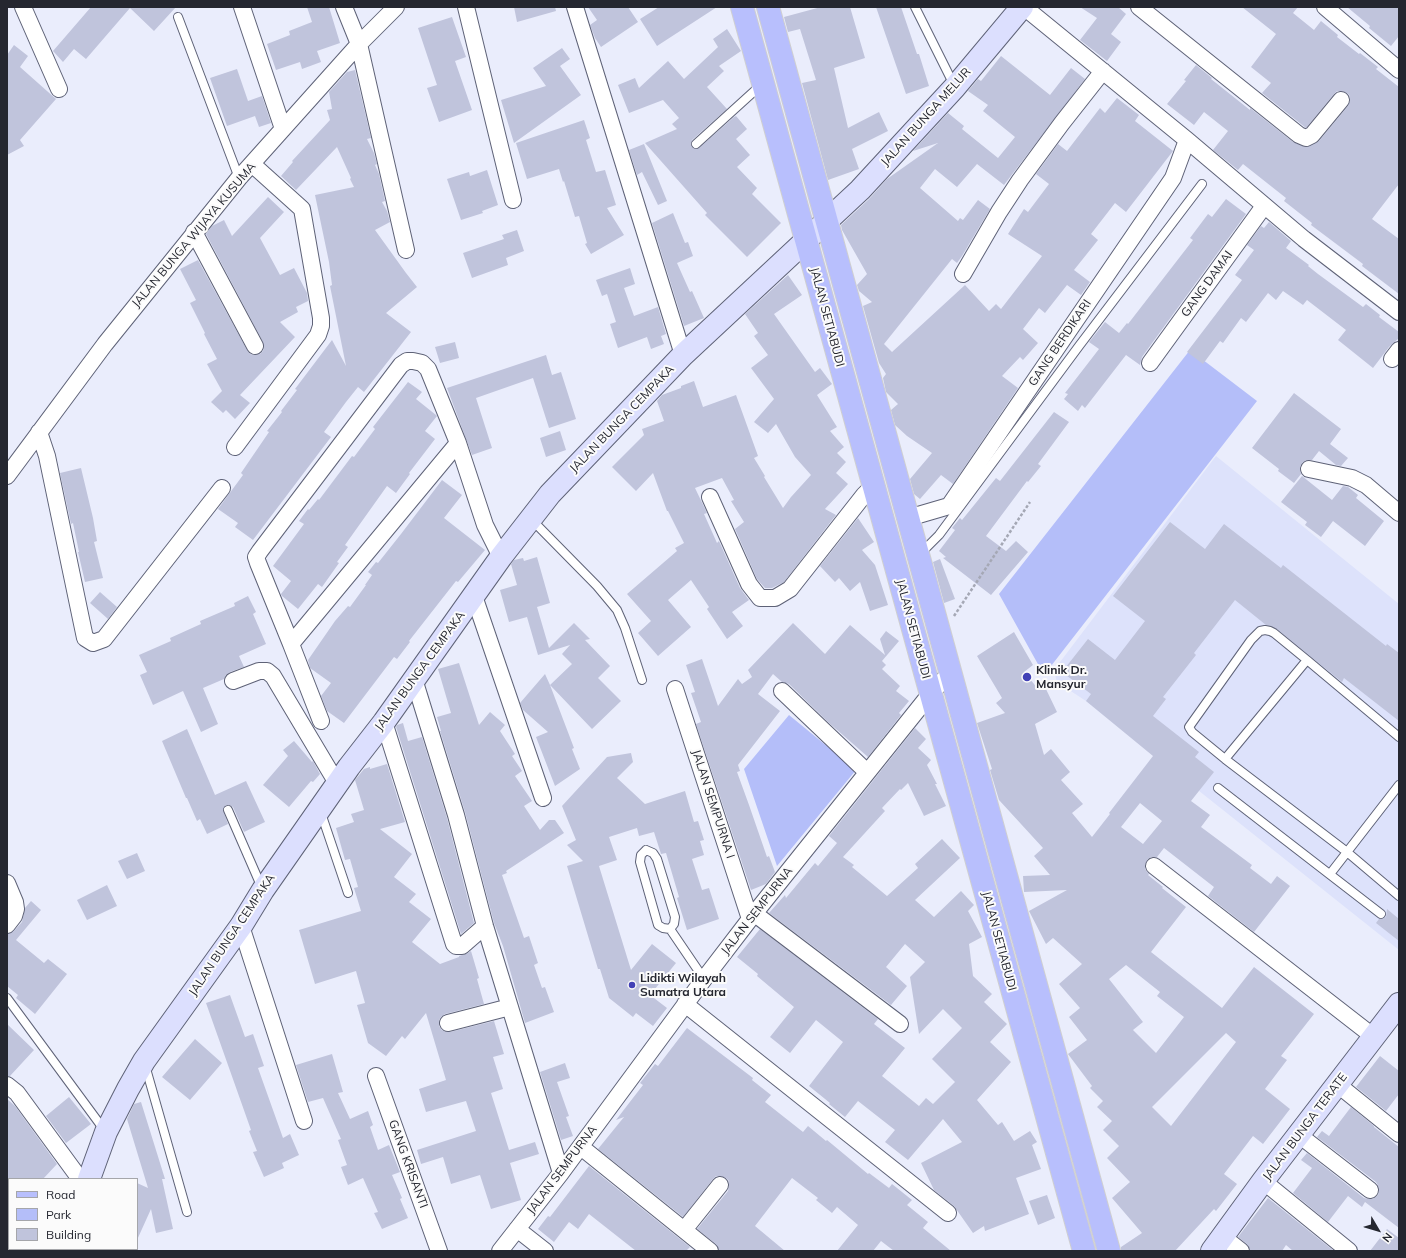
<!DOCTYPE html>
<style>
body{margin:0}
#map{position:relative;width:1406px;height:1258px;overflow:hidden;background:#eaedfc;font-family:Mulish,sans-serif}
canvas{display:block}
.frame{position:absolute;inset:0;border:8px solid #252730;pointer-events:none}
.legend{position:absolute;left:8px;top:1178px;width:130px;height:72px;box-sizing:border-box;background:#fbfbfb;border:1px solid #a5a6aa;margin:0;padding:5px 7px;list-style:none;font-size:12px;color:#252730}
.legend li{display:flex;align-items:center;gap:8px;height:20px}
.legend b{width:20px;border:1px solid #a5a6aa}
.north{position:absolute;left:1358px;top:1210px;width:40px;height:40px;-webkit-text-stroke:3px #fbfbfb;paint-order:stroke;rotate:128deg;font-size:11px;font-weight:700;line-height:16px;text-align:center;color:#252730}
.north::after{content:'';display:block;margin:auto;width:14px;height:18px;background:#252730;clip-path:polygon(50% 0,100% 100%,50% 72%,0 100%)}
</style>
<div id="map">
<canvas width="1406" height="1258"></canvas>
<div class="frame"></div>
<ul class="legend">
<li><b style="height:5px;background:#b8bffd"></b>Road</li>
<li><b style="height:11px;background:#b4bef9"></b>Park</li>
<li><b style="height:11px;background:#c0c4dc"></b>Building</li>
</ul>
<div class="north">N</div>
</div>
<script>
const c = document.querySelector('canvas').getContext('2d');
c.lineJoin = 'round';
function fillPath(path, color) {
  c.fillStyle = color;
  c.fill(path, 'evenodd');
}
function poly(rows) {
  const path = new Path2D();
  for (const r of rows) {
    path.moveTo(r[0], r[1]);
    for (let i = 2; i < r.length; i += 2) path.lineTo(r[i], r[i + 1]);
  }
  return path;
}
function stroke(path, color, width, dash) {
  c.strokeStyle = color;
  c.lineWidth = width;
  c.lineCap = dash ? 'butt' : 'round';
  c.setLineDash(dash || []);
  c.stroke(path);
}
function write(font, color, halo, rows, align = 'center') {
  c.font = font + ' Mulish,sans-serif';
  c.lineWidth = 4;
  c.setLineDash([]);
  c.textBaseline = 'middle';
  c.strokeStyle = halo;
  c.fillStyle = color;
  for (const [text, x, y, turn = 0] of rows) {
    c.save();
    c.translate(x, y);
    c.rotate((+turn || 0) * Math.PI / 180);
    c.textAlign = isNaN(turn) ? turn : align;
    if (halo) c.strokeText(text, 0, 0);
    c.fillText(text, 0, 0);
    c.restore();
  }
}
fillPath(poly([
 [1216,456,1399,604,1399,950,1086,701,1057,682,1054,670]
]), '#dde2fb');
fillPath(poly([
 [1190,350,1257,401,1044,675,999,594],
 [789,715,856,770,777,866,744,769]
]), '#b4bef9');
fillPath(poly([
 [91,7,176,7,154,31,130,8,86,59,74,49,63,62,53,51],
 [307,7,329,7,340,43,317,51,321,62,302,69,300,62,276,70,267,44,290,35,289,31,312,22],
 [514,7,555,7,556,11,517,22],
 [588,7,628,7,638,22,601,47,595,38,590,25,597,20],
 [659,7,717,7,657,46,640,19],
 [821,7,850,7,865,58,834,68,848,128,879,112,888,131,852,149,859,169,828,180,802,83,816,80,800,29,788,32,784,17],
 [876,7,901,7,917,54,919,54,929,86,906,94],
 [1080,7,1118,7,1126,14,1111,34,1121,42,1107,61,1080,40,1097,18],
 [1242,7,1298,7,1293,13,1314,30,1321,21,1338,35,1337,37,1359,54,1360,53,1378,67,1376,69,1399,87,1399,184,1372,219,1399,239,1399,294,1362,266,1363,264,1311,225,1312,223,1284,201,1286,198,1243,164,1238,170,1213,150,1228,131,1204,112,1194,125,1167,104,1186,81,1184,80,1196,65,1212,78,1211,79,1250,110,1250,108,1293,142,1306,147,1319,141,1348,106,1350,101,1350,96,1347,93,1343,91,1337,91,1334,94,1306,128,1262,93,1271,83,1251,67,1276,34],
 [1347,7,1399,7,1399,36,1391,46,1369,28,1370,26],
 [452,17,466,57,455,61,472,110,439,122,427,88,437,85,418,28],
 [727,29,741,51,719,66,724,71,707,87,727,109,692,140,691,145,694,149,699,148,734,117,736,116,747,129,736,139,750,155,737,167,757,188,752,194,781,223,747,257,705,215,707,213,645,143,677,129,672,124,679,118,663,100,629,113,618,85,635,78,639,88,668,61,684,79,718,47,713,39],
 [14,45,28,56,20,67,56,99,20,140,24,146,7,155,7,55],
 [562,48,570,59,560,66,581,95,514,143,501,100,546,86,533,68],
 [1001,56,1050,95,1071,68,1085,79,1004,185,977,164,957,187,935,169,920,188,958,221,960,218,963,220,978,200,990,209,962,256,957,263,952,259,884,344,892,352,965,285,989,311,996,304,1001,309,1042,256,1008,234,1024,209,1028,212,1049,184,1036,174,1058,144,1067,151,1100,108,1105,113,1117,98,1139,115,1135,121,1173,151,1126,212,1115,203,1091,234,1098,240,1074,270,1090,282,1081,295,1067,285,1045,313,1039,308,1023,329,1038,343,1023,360,1020,357,1002,376,1018,388,953,484,941,475,920,499,914,494,910,479,932,453,907,436,895,425,891,410,898,404,886,392,883,378,886,374,879,363,863,306,872,302,859,291,857,285,867,274,842,230,841,225,869,199,887,179,938,143,913,151,948,113,964,126,962,129,998,158,1015,137,983,111,988,105,968,91,978,79,981,81],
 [237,69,248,101,262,96,271,123,259,127,255,116,227,126,210,78],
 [355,70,371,138,367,139,374,153,377,164,375,165,379,174,385,201,382,202,387,211,390,222,375,230,406,273,417,287,386,313,411,332,364,392,358,387,346,402,324,432,331,437,253,540,235,527,238,523,218,509,243,475,241,473,269,432,267,431,282,412,281,411,297,390,295,389,332,340,346,366,330,286,332,285,329,262,315,195,354,187,350,179,351,178,337,147,296,190,281,176,293,162,292,161,330,120,327,110,332,109,329,92,347,72],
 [584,120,590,138,586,140,596,172,605,170,616,205,607,208,624,235,591,254,585,244,587,243,579,216,575,217,564,181,563,182,559,169,527,179,516,143],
 [644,144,667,201,658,205,642,172,637,175,629,150],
 [487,170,498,205,482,211,483,213,461,220,447,179,469,172,470,176],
 [268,197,284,212,260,238,280,275,294,268,307,293,308,301,296,307,298,312,280,322,295,337,240,395,250,403,235,419,226,410,223,413,211,402,222,391,207,364,217,359,204,334,205,333,190,303,196,300,180,269,198,260,247,350,250,354,254,355,260,354,263,351,264,347,263,342,206,234,212,226,224,220,232,236],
 [1226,199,1246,214,1142,357,1140,365,1126,355,1085,408,1082,405,1078,411,1064,399,1068,394,1065,393,1099,349,1089,342,1105,322,1119,333,1127,323,1128,324,1193,240,1190,238,1208,214,1212,217],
 [673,213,685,243,688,242,693,256,677,263,690,292,692,291,704,318,684,326,652,223],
 [1269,222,1291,241,1286,248,1309,265,1308,266,1318,274,1363,307,1366,304,1380,315,1379,317,1399,332,1399,338,1389,347,1373,368,1338,340,1346,330,1307,300,1303,305,1283,291,1276,300,1268,293,1246,322,1241,318,1223,343,1220,341,1203,364,1187,352,1242,280,1235,275,1254,250,1247,245,1261,226,1264,228],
 [517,230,524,251,506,258,508,265,472,278,463,253,504,239,502,235],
 [630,268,635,284,624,288,634,316,658,307,666,334,661,336,664,344,651,349,647,337,618,348,610,324,616,322,607,294,602,296,596,280],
 [788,275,802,295,774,314,815,372,820,368,832,384,817,395,837,427,830,431,844,447,837,453,846,462,836,473,848,484,825,509,836,515,784,582,772,588,765,588,757,579,735,529,744,522,731,501,734,500,722,478,695,488,707,513,704,514,717,543,719,541,740,588,749,600,732,612,743,626,727,639,707,609,709,607,691,580,668,600,691,627,658,656,638,633,651,621,627,594,677,551,675,548,684,543,668,511,667,511,653,473,636,491,612,467,644,435,642,429,664,421,657,401,662,395,681,388,681,386,694,381,703,407,736,395,758,456,754,458,765,476,764,477,783,508,791,497,811,475,795,457,776,424,768,433,754,422,774,399,751,368,768,355,754,336,758,333,745,314],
 [455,342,459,358,440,363,435,347],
 [546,355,552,375,561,372,576,419,549,428,533,378,476,398,492,448,472,455,447,388],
 [408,382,422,392,416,399,436,415,437,416,425,431,435,439,409,473,410,474,396,493,387,486,345,545,348,547,337,562,339,563,322,587,318,584,298,609,282,596,281,594,291,581,273,566,304,524,299,521,308,509,309,510,318,499,319,500,352,456,354,457,375,429,373,427],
 [1294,393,1341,429,1330,444,1348,458,1341,466,1336,465,1319,451,1312,460,1306,460,1302,463,1300,467,1301,474,1294,483,1278,471,1279,469,1252,448],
 [1054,412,1069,422,1038,464,1041,466,1028,482,1027,481,986,536,1006,551,1016,541,1028,552,991,595,943,558,946,557,939,551,955,530,952,528,960,518,962,520,996,478,1000,481],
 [560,431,566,450,546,457,540,438],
 [81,468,93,518,97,541,94,542,103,578,85,582,78,552,79,552,73,523,71,524,60,473],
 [1302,476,1332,500,1343,486,1348,487,1358,495,1356,498,1384,521,1365,546,1333,521,1321,537,1305,525,1307,522,1281,502],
 [442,480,462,495,444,518,485,550,458,582,456,581,409,641,410,642,397,659,394,657,344,723,327,711,321,696,331,683,310,668,308,660,335,621,348,606,350,607,366,585,365,585,372,575,368,572,376,562,378,563,401,534],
 [858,518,874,542,862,550,875,565,888,605,870,611,860,582,850,591,839,578,835,582,820,566],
 [1170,522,1205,549,1224,524,1281,568,1283,565,1386,646,1387,644,1399,653,1399,721,1344,678,1342,682,1277,629,1266,625,1235,600,1194,653,1196,655,1163,697,1166,699,1153,716,1199,752,1195,757,1214,772,1191,801,1210,815,1201,827,1252,865,1250,868,1271,884,1277,876,1290,886,1254,932,1208,896,1214,887,1164,848,1157,857,1151,857,1147,860,1145,864,1145,869,1149,874,1148,875,1163,887,1162,888,1186,907,1151,952,1222,1008,1254,967,1314,1014,1281,1056,1287,1060,1265,1089,1290,1109,1263,1144,1253,1136,1224,1174,1237,1184,1216,1211,1214,1209,1175,1251,1121,1251,1121,1247,1142,1233,1112,1198,1130,1182,1107,1158,1119,1146,1103,1130,1112,1121,1097,1107,1103,1101,1090,1088,1092,1086,1068,1054,1087,1040,1069,1017,1080,1008,1059,984,1082,964,1053,938,1046,944,1029,911,1067,890,1024,892,1023,876,1050,875,1034,856,1043,848,999,800,990,770,992,769,977,723,1005,713,996,703,1002,698,977,656,1014,632,1033,665,1024,672,1039,690,1045,687,1057,712,1035,724,1044,755,1051,749,1070,772,1061,780,1083,804,1072,813,1092,837,1110,814,1109,813,1153,756,1086,701,1091,694,1062,672,1088,639,1115,660,1145,621,1113,596],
 [1140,803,1162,821,1143,844,1121,827],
 [1126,965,1160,992,1157,996,1184,1017,1156,1053,1133,1030,1143,1022,1109,979],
 [1226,1033,1236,1042,1171,1126,1152,1107],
 [537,557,550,603,537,607,549,648,574,623,590,639,585,640,610,666,598,678,621,701,592,729,550,685,574,748,572,749,580,769,555,786,536,737,548,732,523,710,520,703,545,674,550,685,572,664,562,654,570,645,538,655,527,617,509,622,500,590,517,585,511,564,514,560,523,558,524,561],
 [940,559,955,599,944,603,933,562],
 [100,592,117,607,108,619,90,603],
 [248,596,256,612,253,614,266,644,239,656,244,667,230,672,226,675,224,679,203,688,218,724,201,732,183,691,153,705,140,675,147,672,139,655,171,641,170,638,201,624,200,621,235,606,234,603],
 [793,623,825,654,850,625,885,655,880,639,886,631,899,641,882,661,886,665,882,669,900,686,896,691,909,701,899,713,901,715,868,757,828,722,789,684,782,682,773,674,758,694,780,711,738,765,740,771,737,772,749,805,767,857,769,856,775,872,766,884,751,890,696,724,701,722,691,693,695,692,686,665,702,659,718,706,738,679,742,684,752,677,748,670],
 [459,663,479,725,490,712,505,725,500,731,515,754,512,756,522,771,515,776,532,801,524,806,540,830,549,820,555,820,564,833,506,871,507,873,502,875,524,938,529,936,538,963,534,965,542,988,545,987,554,1012,525,1023,503,946,494,923,465,812,440,731,441,731,437,717,451,713,438,669],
 [403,723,408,741,422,737,447,818,474,923,461,934,396,727,397,725],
 [915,728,926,739,918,748,931,760,927,765,937,784,935,784,946,806,924,816,908,783,901,790,900,789,882,808,885,811,843,857,854,865,852,867,887,896,918,868,915,864,942,839,960,858,915,900,934,917,961,891,974,905,968,911,982,937,969,944,973,976,992,994,984,1002,1007,1024,990,1042,1011,1062,977,1100,998,1125,1002,1122,1014,1141,1030,1131,1037,1142,1032,1145,1041,1169,1016,1178,1029,1214,985,1231,984,1226,973,1233,954,1206,934,1190,921,1163,962,1142,943,1119,908,1160,885,1142,895,1130,858,1101,845,1117,829,1104,830,1103,809,1086,843,1042,816,1020,790,1053,770,1037,794,1007,757,976,758,974,737,957,760,929,878,1019,874,1024,905,1048,882,1076,919,1106,926,1098,933,1104,955,1082,932,1059,962,1028,943,1009,919,1034,910,977,925,962,905,944,886,967,907,986,891,1005,769,913,785,895,786,898,815,863,818,866,837,843,829,836],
 [187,729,215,795,246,781,265,822,244,832,233,807,229,805,226,805,223,810,228,824,207,834,200,819,197,821,187,798,186,798,162,741],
 [294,741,312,762,313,761,320,774,313,782,311,781,289,807,263,785,288,756,283,750],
 [631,753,633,762,617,778,645,804,685,791,694,822,698,821,704,840,700,841,704,855,692,859,702,890,709,888,719,919,687,930,677,898,679,897,666,853,661,854,654,832,639,836,637,828,609,837,617,860,599,866,631,970,652,944,676,963,650,995,667,1008,653,1026,636,1013,633,1017,609,998,600,969,598,969,567,866,583,861,567,845,576,840,562,806,607,757],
 [387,764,405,822,380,829,412,854,394,877,416,894,409,902,431,919,412,942,440,964,459,957,459,956,468,953,471,951,479,978,477,979,484,1004,445,1014,441,1017,439,1020,439,1026,442,1030,446,1032,450,1032,494,1021,504,1054,493,1057,503,1089,491,1093,509,1150,535,1142,539,1154,510,1163,521,1200,491,1209,480,1175,451,1184,443,1157,421,1164,417,1150,476,1131,466,1101,426,1112,419,1089,446,1080,426,1013,405,1039,402,1036,386,1056,368,1043,357,1005,365,1003,356,971,315,984,299,930,361,911,354,888,358,887,350,859,345,860,336,828,354,822,351,814,364,810,355,780,364,769,370,767,370,769],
 [137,853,145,871,127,879,118,861],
 [107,885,117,906,87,920,77,900],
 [31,901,41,910,16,940,44,963,48,959,67,974,35,1014,16,998,18,995,7,986,7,934,14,931,22,922,25,908],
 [1387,909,1399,919,1399,941,1376,923,1379,919,1383,919,1386,917],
 [230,995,245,1037,253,1034,264,1066,258,1068,283,1138,290,1134,299,1155,282,1163,284,1168,264,1177,253,1152,257,1151,249,1131,251,1130,206,1003],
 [7,1024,34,1050,10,1076,7,1076],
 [687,1028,753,1078,752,1080,771,1095,765,1102,803,1132,808,1126,826,1141,827,1140,868,1174,869,1173,889,1188,892,1184,912,1200,907,1205,928,1222,923,1228,951,1251,894,1251,881,1241,873,1251,837,1251,858,1225,837,1207,832,1213,816,1200,818,1198,792,1178,755,1226,785,1251,719,1251,716,1244,697,1229,728,1191,729,1186,729,1181,726,1178,721,1176,716,1176,713,1179,683,1217,598,1149,624,1117,616,1120,643,1085,640,1083,655,1064,658,1066],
 [195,1039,222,1063,190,1100,162,1077],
 [332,1054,343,1092,338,1093,350,1119,368,1111,373,1125,370,1127,378,1150,389,1145,400,1172,392,1175,402,1198,400,1199,408,1218,382,1229,374,1213,378,1212,363,1178,348,1185,341,1167,347,1165,338,1140,341,1139,323,1098,308,1102,296,1065],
 [1380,1056,1399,1071,1399,1094,1386,1111,1356,1087],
 [565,1063,570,1078,557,1082,569,1116,566,1117,573,1136,561,1140,540,1072],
 [69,1097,91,1124,66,1143,46,1116],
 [7,1099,15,1106,57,1164,43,1179,7,1179],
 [141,1102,165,1179,162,1179,173,1229,156,1233,151,1209,137,1240,137,1183,148,1188,127,1119,134,1104],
 [1351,1107,1374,1126,1374,1127,1399,1147,1399,1228,1365,1202,1362,1207,1348,1196,1328,1222,1293,1193,1312,1168,1301,1160,1307,1153,1364,1198,1368,1199,1373,1199,1378,1195,1379,1192,1379,1187,1376,1182,1317,1137,1322,1131,1329,1136],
 [589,1166,690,1247,686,1251,636,1251,589,1214,578,1229,569,1222,554,1242,538,1229,548,1216,550,1217],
 [1047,1195,1055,1218,1038,1225,1029,1201],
 [1268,1198,1334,1251,1293,1251,1286,1245,1282,1251,1250,1251,1247,1244,1238,1237],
 [1387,1229,1399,1238,1399,1251,1370,1251]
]), '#c0c4dc');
const lane = poly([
 [915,7,954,85],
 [178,17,239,178],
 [696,144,761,85],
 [532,520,597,586,617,610,625,628,642,680],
 [920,554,939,535,1079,346,1202,184],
 [1399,737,1307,660,1225,759,1347,852,1399,896],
 [1225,759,1192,732,1189,727,1251,640,1260,631,1265,630,1270,631,1274,633,1307,660],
 [1218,788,1381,914],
 [228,810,262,888],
 [321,813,348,893],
 [646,850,653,853,657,859,675,917,674,924,670,929,663,928,658,925,640,862,641,855,646,850],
 [1330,874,1399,785],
 [670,929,704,979],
 [7,998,105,1131],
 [145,1065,187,1212]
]);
const street = poly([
 [23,7,59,89],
 [242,7,283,129],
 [344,7,359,44,406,250],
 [466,7,513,200],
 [575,7,683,355],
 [1024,7,1187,140,1304,239,1399,312],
 [1139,7,1299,135,1306,138,1312,135,1341,100],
 [1325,7,1399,70],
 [194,232,255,346],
 [963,274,999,212,1020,180,1062,123,1103,71],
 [1392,359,1399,350],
 [1150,363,1264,206],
 [39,432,47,456,85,638,93,643,104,639,222,488],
 [458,443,291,644,258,563,256,557,260,551,401,365,407,361,413,361,422,363,428,369,458,443,485,525,501,557],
 [235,447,318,335,321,326,321,318,302,209,252,164],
 [1309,469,1352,478,1366,485,1399,513],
 [7,476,105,344,239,178,359,44,396,7],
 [710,497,749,584,760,598,775,598,790,589,864,495,874,485],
 [908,518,949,506,1173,178,1187,140],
 [474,596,543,798],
 [291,644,321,721],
 [414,679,456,815,485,926,561,1173],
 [233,681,259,671,267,671,273,676,338,785],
 [675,689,750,919],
 [782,691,867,772],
 [384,722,454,944,456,946,462,946,485,926],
 [1154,866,1374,1037],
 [7,883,15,902,16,909,14,916,7,925],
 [755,914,900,1024],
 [241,926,304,1121],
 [685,1004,948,1213],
 [448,1023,510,1007],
 [376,1076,439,1251],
 [1337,1084,1399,1134],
 [7,1085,17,1093,80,1179],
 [1299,1135,1370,1190],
 [581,1147,710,1251],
 [1263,1181,1349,1251],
 [7,1211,9,1212],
 [517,1229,545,1251],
 [684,1230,720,1185],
 [1222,1236,1241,1251],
 [500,1251,561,1173,704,979,750,919,931,693,950,673]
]);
const secondary = poly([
 [89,1179,106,1132,128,1089,144,1061,241,926,263,890,349,767,384,722,501,557,550,494,683,355,860,190,955,87,1022,7],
 [62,1251,63,1249],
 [1212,1251,1263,1181,1399,1004]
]);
const primary = poly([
 [742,7,1084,1251],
 [768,7,1109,1251]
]);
stroke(lane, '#5e6277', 10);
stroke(street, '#5e6277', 18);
stroke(secondary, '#5e6277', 24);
stroke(primary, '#cfcfd1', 24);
stroke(poly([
 [954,616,1030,502]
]), '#a5a8b5', 2.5, [3, 2]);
stroke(lane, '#fff', 8);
stroke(street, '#fff', 16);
stroke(secondary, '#dcdffe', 22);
stroke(primary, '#b8bffd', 22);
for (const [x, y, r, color] of [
 [1027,677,5,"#4241b6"],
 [632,985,4,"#4241b6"]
]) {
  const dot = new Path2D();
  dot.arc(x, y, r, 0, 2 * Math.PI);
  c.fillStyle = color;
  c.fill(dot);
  stroke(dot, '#fbfbfb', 1.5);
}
write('12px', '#252730', '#fbfbfb', [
 ["JALAN BUNGA MELUR",926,117,-48],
 ["JALAN BUNGA WIJAYA KUSUMA",194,235,-50],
 ["GANG DAMAI",1207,284,-54],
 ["JALAN SETIABUDI",827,317,75],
 ["GANG BERDIKARI",1060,343,-56],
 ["JALAN BUNGA CEMPAKA",622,419,-46],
 ["JALAN SETIABUDI",913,629,75],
 ["JALAN BUNGA CEMPAKA",420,671,-54],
 ["JALAN SEMPURNA I",713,804,72],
 ["JALAN SEMPURNA",757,911,-52],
 ["JALAN BUNGA CEMPAKA",232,935,-56],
 ["JALAN SETIABUDI",999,941,75],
 ["JALAN BUNGA TERATE",1305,1127,-53],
 ["GANG KRISANTI",408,1164,70],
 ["JALAN SEMPURNA",562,1170,-53]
]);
write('bold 12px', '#252730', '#fbfbfb', [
 ["Klinik Dr.",1036,670],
 ["Mansyur",1036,684],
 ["Lidikti Wilayah",640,978],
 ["Sumatra Utara",640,992]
], 'left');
</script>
